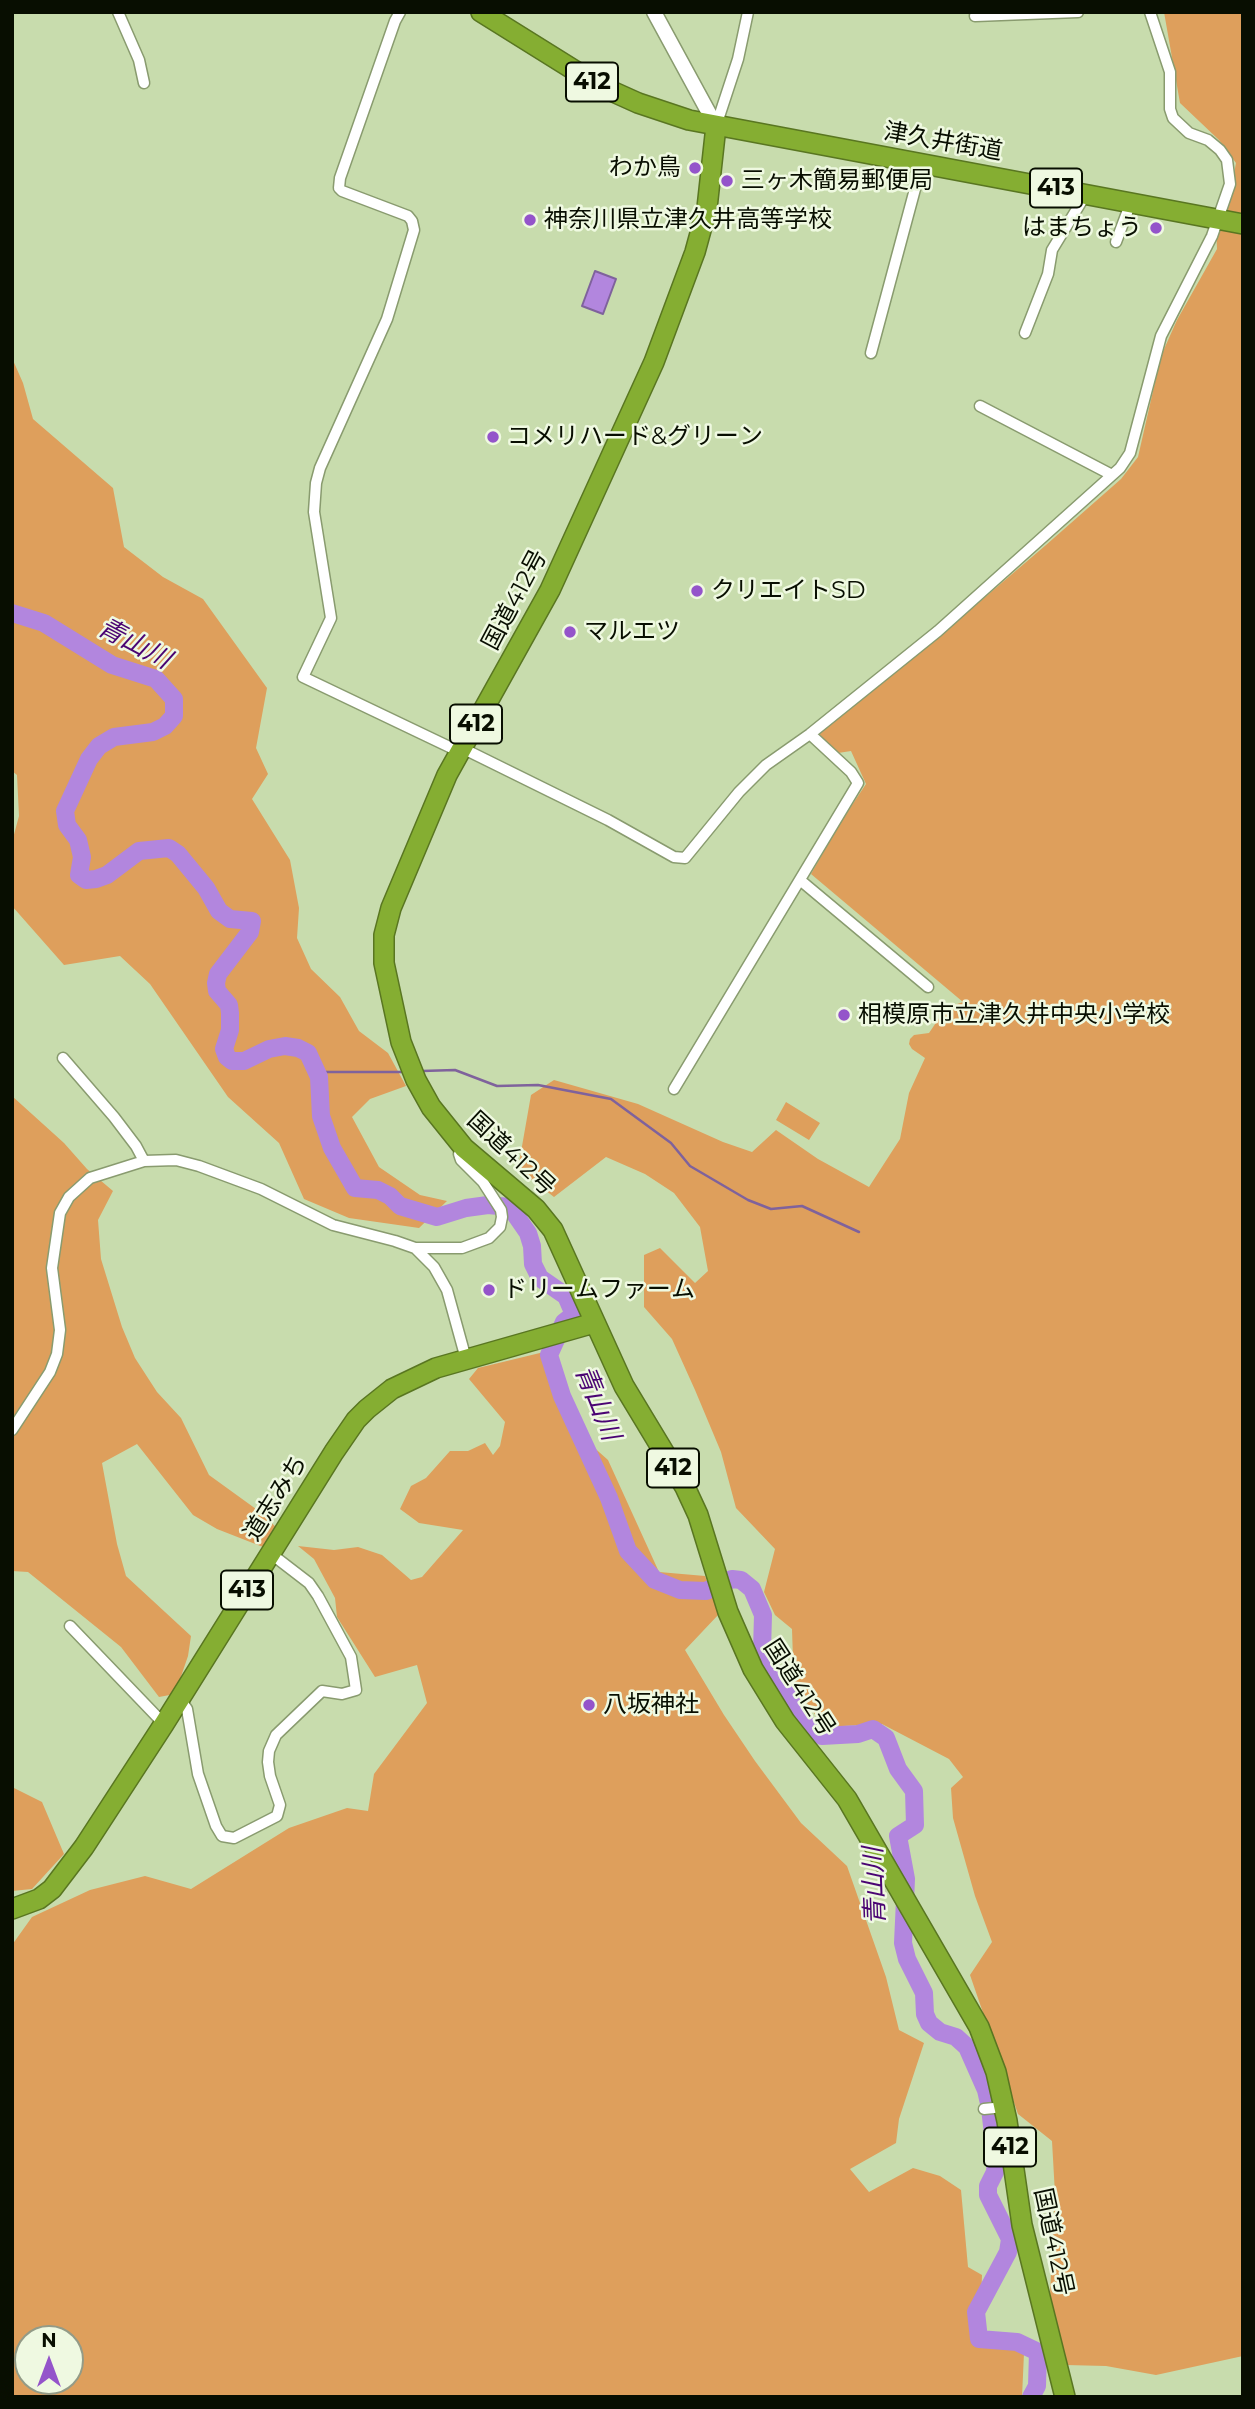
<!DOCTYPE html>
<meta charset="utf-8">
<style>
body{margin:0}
#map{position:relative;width:1255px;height:2409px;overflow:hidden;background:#c8dcad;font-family:Montserrat,sans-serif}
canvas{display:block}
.frame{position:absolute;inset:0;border:14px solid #080e01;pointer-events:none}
.north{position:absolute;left:14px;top:2325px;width:70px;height:70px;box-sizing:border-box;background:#eff9e1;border:2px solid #939b87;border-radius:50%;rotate:0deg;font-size:19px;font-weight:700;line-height:28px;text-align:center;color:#080e01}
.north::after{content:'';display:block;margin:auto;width:24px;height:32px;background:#9454ca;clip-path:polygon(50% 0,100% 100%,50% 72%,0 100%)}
</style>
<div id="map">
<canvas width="1255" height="2409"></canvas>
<div class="frame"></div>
<div class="north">N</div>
</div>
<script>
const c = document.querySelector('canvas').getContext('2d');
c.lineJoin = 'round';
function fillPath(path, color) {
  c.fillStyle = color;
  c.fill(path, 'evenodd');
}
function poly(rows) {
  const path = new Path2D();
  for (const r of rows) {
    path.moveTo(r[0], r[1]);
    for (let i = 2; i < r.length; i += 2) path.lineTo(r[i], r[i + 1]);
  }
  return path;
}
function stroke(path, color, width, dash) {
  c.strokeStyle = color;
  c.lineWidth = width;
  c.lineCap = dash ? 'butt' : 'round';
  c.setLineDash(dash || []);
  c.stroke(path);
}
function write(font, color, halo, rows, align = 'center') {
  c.font = font + ' Montserrat,"Noto Sans JP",sans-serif';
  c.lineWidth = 5;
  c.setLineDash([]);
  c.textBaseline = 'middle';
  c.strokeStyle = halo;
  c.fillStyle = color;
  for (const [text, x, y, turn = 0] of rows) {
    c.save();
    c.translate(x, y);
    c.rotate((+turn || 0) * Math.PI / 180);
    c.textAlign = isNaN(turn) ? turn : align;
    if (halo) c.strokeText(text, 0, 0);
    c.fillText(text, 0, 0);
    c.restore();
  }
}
fillPath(poly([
 [1164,12,1243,12,1243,2356,1156,2375,1106,2366,1066,2365,1050,2294,1055,2194,1052,2141,1018,2114,970,1975,992,1942,975,1896,953,1818,951,1788,963,1777,949,1759,882,1724,824,1727,786,1674,793,1660,792,1629,775,1615,764,1592,775,1549,736,1508,721,1452,695,1390,672,1339,644,1307,644,1255,660,1248,695,1283,708,1271,700,1227,674,1193,645,1174,606,1157,554,1197,518,1169,531,1095,554,1080,638,1104,723,1142,752,1152,776,1130,818,1159,869,1187,900,1139,909,1093,925,1058,912,1049,909,1044,910,1039,914,1035,929,1033,946,1008,963,1002,811,874,838,826,866,784,851,751,838,753,819,735,826,726,942,634,1046,545,1121,479,1138,457,1161,356,1177,320,1217,249,1216,226,1224,227,1236,163,1219,140,1180,103],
 [12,358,23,383,33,419,113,488,124,547,163,577,203,599,267,688,256,748,268,774,252,799,290,860,299,908,297,938,311,969,340,997,359,1031,388,1053,406,1086,370,1099,352,1117,379,1167,420,1195,447,1201,419,1228,349,1218,304,1199,279,1143,228,1097,150,984,120,956,64,965,12,906,12,842,19,816,17,775,12,771],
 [12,1096,64,1143,87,1169,113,1191,98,1220,101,1259,122,1327,135,1358,157,1392,181,1418,209,1475,256,1509,277,1528,263,1547,217,1529,193,1515,137,1444,102,1463,117,1544,126,1576,191,1636,188,1656,175,1694,159,1697,121,1647,28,1572,12,1571],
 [786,1102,820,1123,809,1140,776,1120],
 [544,1352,571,1427,608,1460,659,1572,705,1576,719,1614,685,1650,724,1715,755,1761,801,1823,847,1866,886,1977,899,2030,924,2043,899,2119,896,2143,850,2169,869,2192,913,2168,940,2176,961,2190,968,2267,982,2275,980,2330,994,2344,1024,2353,1022,2397,12,2397,12,1945,32,1917,90,1890,145,1876,191,1889,289,1828,347,1808,368,1811,374,1774,427,1703,417,1665,375,1677,337,1617,335,1598,314,1559,298,1546,334,1550,358,1547,382,1555,411,1580,422,1577,463,1530,419,1523,400,1509,411,1486,426,1478,450,1451,468,1451,485,1443,493,1455,500,1446,505,1422,469,1379,478,1368],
 [28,2339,70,2339,70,2381,28,2381],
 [12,1787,42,1802,64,1854,32,1889,12,1891]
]), '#de9f5c');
const water = poly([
 [595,271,616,279,603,314,582,306,595,271]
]);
fillPath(water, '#b286de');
stroke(water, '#7f629c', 2);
stroke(poly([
 [422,1071,455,1070,497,1086,538,1085,611,1099,671,1143,690,1166,748,1200,771,1209,802,1206,859,1232],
 [317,1072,402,1072]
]), '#7f629c', 2.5);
stroke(poly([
 [12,613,44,623,112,665,156,679,174,699,174,716,165,726,153,732,114,737,99,746,89,759,65,811,67,825,78,840,82,857,79,875,86,880,96,879,107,875,139,851,169,848,178,854,206,888,219,911,230,919,252,921,250,932,218,974,216,983,217,991,229,1005,230,1013,230,1030,224,1049,227,1057,232,1061,244,1061,269,1049,285,1046,298,1048,308,1053,319,1077,321,1116,332,1148,355,1188,378,1190,390,1196,400,1206,437,1217,466,1208,488,1205,510,1207,528,1233,532,1246,533,1264,540,1278,566,1296,572,1310,573,1315,564,1322,549,1355,562,1396,609,1498,628,1551,655,1580,680,1590,706,1591,732,1579,741,1580,752,1589,763,1615,762,1651,771,1668,809,1727,822,1736,858,1734,873,1729,886,1738,898,1769,914,1791,915,1825,898,1836,906,1879,903,1943,907,1959,924,1993,925,2014,929,2023,940,2032,956,2037,967,2047,986,2090,990,2108,996,2161,995,2172,988,2186,988,2195,1010,2239,1008,2252,976,2312,979,2339,1017,2342,1038,2352,1037,2386,1031,2397]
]), '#b286de', 18);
const street = poly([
 [118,12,139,60,144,83],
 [400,12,395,21,340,178,339,188,342,191,408,216,412,221,414,230,387,319,320,468,316,483,314,512,331,618,303,677,460,752],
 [975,16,1078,12],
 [716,126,738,59,748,12],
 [1116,242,1131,202],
 [1025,333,1048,274,1052,250,1086,194],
 [871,353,922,163],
 [980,406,1112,475],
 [462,748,608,820,674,857,685,858,739,792,766,765,810,734,938,631,1120,468,1130,453,1161,336,1212,236,1230,184,1227,160,1220,150,1208,140,1189,133,1173,118,1170,109,1170,72,1150,12],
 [800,880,928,987],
 [63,1058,114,1117,136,1146,144,1161],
 [674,1089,858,783,851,772,810,734],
 [415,1248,462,1248,489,1238,500,1227,502,1217,501,1210,483,1182,461,1160,459,1154,464,1148],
 [12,1430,50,1372,57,1354,60,1330,52,1268,60,1213,69,1197,90,1178,144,1161,176,1160,199,1166,261,1189,333,1225,395,1241,415,1248,434,1267,447,1290,466,1359],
 [70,1626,164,1724],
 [180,1699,187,1709,198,1774,216,1826,222,1836,234,1838,277,1816,280,1805,270,1776,268,1762,269,1751,276,1735,322,1691,342,1694,356,1690,351,1657,318,1596,309,1583,270,1553],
 [984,2109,994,2108],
 [990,2150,1010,2146]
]);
const secondary = poly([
 [654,12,716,126]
]);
const highway = poly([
 [481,12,598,85,638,103,689,120,1243,224],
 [716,126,707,208,695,252,654,362,550,590,447,775,391,908,384,935,384,963,401,1042,416,1080,431,1107,464,1148,536,1209,553,1230,624,1386,685,1487,698,1515,728,1612,753,1669,785,1721,847,1799,979,2027,996,2072,1007,2121,1022,2225,1065,2397],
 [12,1909,39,1899,52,1889,84,1847,164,1724,334,1452,356,1420,367,1409,392,1389,436,1368,594,1323]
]);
stroke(street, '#899b6f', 13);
stroke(secondary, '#899b6f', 17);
stroke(highway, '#597621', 22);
stroke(street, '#fff', 10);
stroke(secondary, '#fff', 14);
stroke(highway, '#85ae32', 19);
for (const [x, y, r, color] of [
 [695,168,7,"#9454ca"],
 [727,181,7,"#9454ca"],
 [530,220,7,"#9454ca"],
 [1156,228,7,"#9454ca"],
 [493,437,7,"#9454ca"],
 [697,591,7,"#9454ca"],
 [570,632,7,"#9454ca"],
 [844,1015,7,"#9454ca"],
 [489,1290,7,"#9454ca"],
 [589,1705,7,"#9454ca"]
]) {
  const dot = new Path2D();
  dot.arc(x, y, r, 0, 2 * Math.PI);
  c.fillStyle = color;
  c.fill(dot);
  stroke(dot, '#eff9e1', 2.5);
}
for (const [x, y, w] of [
 [592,82,52],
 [1056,188,52],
 [476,724,52],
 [673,1468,52],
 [247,1590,52],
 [1010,2147,52]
]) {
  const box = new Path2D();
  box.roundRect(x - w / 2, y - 19.5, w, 39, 5);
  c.fillStyle = '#eff9e1';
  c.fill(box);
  stroke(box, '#080e01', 2);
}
write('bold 23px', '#080e01', null, [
 ["412",592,82],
 ["413",1056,188],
 ["412",476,724],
 ["412",673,1468],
 ["413",247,1590],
 ["412",1010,2147]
]);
write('24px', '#080e01', '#eff9e1', [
 ["津久井街道",943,142,10],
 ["国道412号",515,600,-62],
 ["国道412号",511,1154,43],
 ["道志みち",276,1498,-58],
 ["国道412号",799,1688,57],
 ["国道412号",1053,2242,78]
]);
write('24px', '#080e01', '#eff9e1', [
 ["わか鳥",681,168,"right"],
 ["三ヶ木簡易郵便局",741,181],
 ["神奈川県立津久井高等学校",544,220],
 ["はまちょう",1142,228,"right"],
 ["コメリハード&グリーン",507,437],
 ["クリエイトSD",711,591],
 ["マルエツ",584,632],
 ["相模原市立津久井中央小学校",858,1015],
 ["ドリームファーム",503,1290],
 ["八坂神社",603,1705]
], 'left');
write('italic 26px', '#4a0473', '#eff9e1', [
 ["青山川",134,644,28],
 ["青山川",597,1403,68],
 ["青山川",875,1886,-92]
]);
</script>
